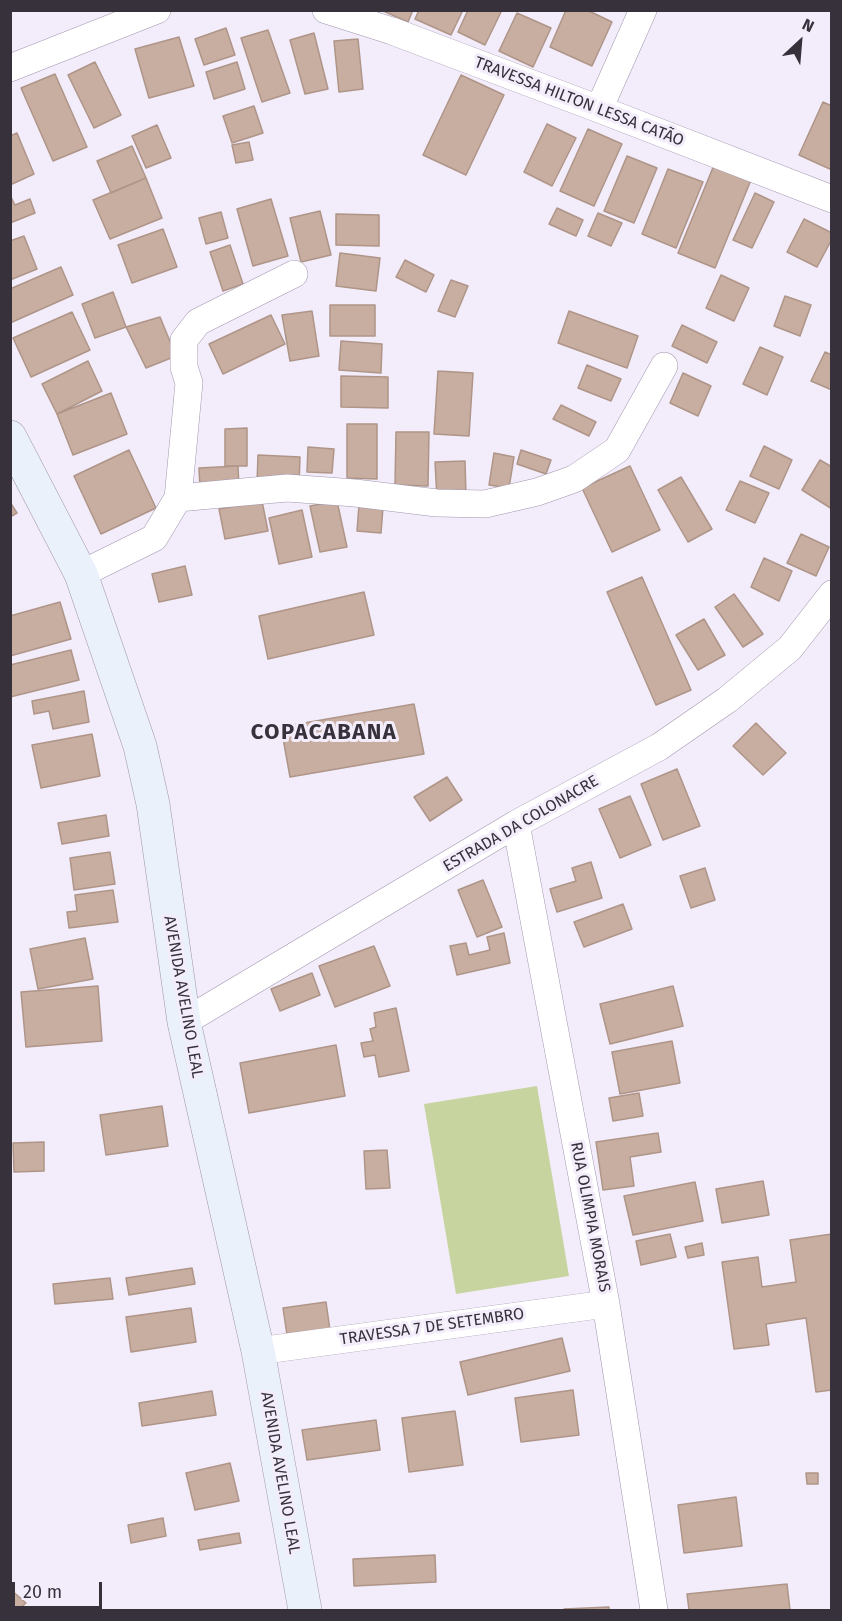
<!DOCTYPE html>
<meta charset="utf-8">
<style>
body{margin:0}
#map{position:relative;width:842px;height:1621px;overflow:hidden;background:#f3ecfb;font-family:"Fira Sans",sans-serif}
canvas{display:block}
.frame{position:absolute;inset:0;border:12px solid #36313b;pointer-events:none}
.north{position:absolute;left:770px;top:12px;width:60px;height:60px;-webkit-text-stroke:4px #f3ecfb;paint-order:stroke;rotate:26deg;font-size:16px;font-weight:700;line-height:24px;text-align:center;color:#36313b}
.north::after{content:'';display:block;margin:auto;width:21px;height:27px;background:#36313b;clip-path:polygon(50% 0,100% 100%,50% 72%,0 100%)}
.scale{position:absolute;left:12px;top:1582px;width:90px;height:27px;box-sizing:border-box;border:3px solid #36313b;border-top:0;padding-left:8px;font-size:18px;line-height:21px;white-space:nowrap;color:#36313b;-webkit-text-stroke:4px #f3ecfb;paint-order:stroke}
</style>
<div id="map">
<canvas width="842" height="1621"></canvas>
<div class="frame"></div>
<div class="north">N</div>
<div class="scale">20 m</div>
</div>
<script>
const c = document.querySelector('canvas').getContext('2d');
c.lineJoin = 'round';
function fillPath(path, color) {
  c.fillStyle = color;
  c.fill(path, 'evenodd');
}
function poly(rows) {
  const path = new Path2D();
  for (const r of rows) {
    path.moveTo(r[0], r[1]);
    for (let i = 2; i < r.length; i += 2) path.lineTo(r[i], r[i + 1]);
  }
  return path;
}
function stroke(path, color, width, dash) {
  c.strokeStyle = color;
  c.lineWidth = width;
  c.lineCap = dash ? 'butt' : 'round';
  c.setLineDash(dash || []);
  c.stroke(path);
}
function write(font, color, halo, rows, align = 'center') {
  c.font = font + ' "Fira Sans",sans-serif';
  c.lineWidth = 6;
  c.setLineDash([]);
  c.textBaseline = 'middle';
  c.strokeStyle = halo;
  c.fillStyle = color;
  for (const [text, x, y, turn = 0] of rows) {
    c.save();
    c.translate(x, y);
    c.rotate((+turn || 0) * Math.PI / 180);
    c.textAlign = isNaN(turn) ? turn : align;
    if (halo) c.strokeText(text, 0, 0);
    c.fillText(text, 0, 0);
    c.restore();
  }
}
fillPath(poly([
 [537,1086,569,1276,456,1294,424,1104]
]), '#c7d4a0');
const building = poly([
 [381,10,413,10,408,22,381,10],
 [419,10,463,10,451,35,415,19,419,10],
 [468,10,502,10,485,45,458,32,468,10],
 [566,10,587,10,612,22,592,66,550,47,566,10],
 [517,13,551,28,533,67,499,51,517,13],
 [226,28,235,55,204,65,195,39,226,28],
 [268,30,290,93,262,102,241,38,268,30],
 [314,33,328,89,305,94,290,40,314,33],
 [179,37,194,86,149,98,135,49,179,37],
 [358,39,363,89,339,92,334,41,358,39],
 [95,62,121,115,94,128,68,75,95,62],
 [237,62,245,89,214,99,206,72,237,62],
 [55,74,87,147,53,161,21,88,55,74],
 [461,75,504,95,466,175,423,155,461,75],
 [823,102,832,106,832,170,799,155,823,102],
 [254,106,263,133,232,143,223,116,254,106],
 [547,124,576,138,552,186,524,172,547,124],
 [157,125,171,158,146,168,132,136,157,125],
 [588,129,622,144,594,206,560,191,588,129],
 [17,133,34,174,10,185,10,136,17,133],
 [249,142,253,160,236,163,232,145,249,142],
 [132,146,146,178,111,193,97,161,132,146],
 [627,156,657,168,634,223,604,211,627,156],
 [714,165,751,180,715,268,678,253,714,165],
 [668,169,703,182,676,248,642,234,668,169],
 [146,178,162,218,110,239,93,200,146,178],
 [755,193,774,202,752,248,733,240,755,193],
 [10,195,15,205,30,199,35,213,10,223,10,195],
 [271,199,288,256,253,266,237,209,271,199],
 [557,208,583,220,576,236,549,224,557,208],
 [320,211,331,255,301,262,290,218,320,211],
 [221,212,228,238,206,244,199,218,221,212],
 [598,213,622,223,611,246,588,236,598,213],
 [336,214,379,215,379,246,336,245,336,214],
 [804,219,832,233,832,239,817,267,787,252,804,219],
 [163,229,177,267,132,283,118,245,163,229],
 [24,236,37,269,10,280,10,241,24,236],
 [230,245,243,284,223,291,210,252,230,245],
 [340,253,380,258,376,291,336,286,340,253],
 [405,260,434,275,426,292,396,277,405,260],
 [61,267,73,295,10,323,10,289,61,267],
 [721,275,749,288,734,321,706,308,721,275],
 [451,280,468,286,455,317,438,311,451,280],
 [113,292,126,327,95,338,82,304,113,292],
 [785,296,811,305,800,336,774,326,785,296],
 [330,305,375,305,375,336,330,336,330,305],
 [312,311,319,356,290,361,282,315,312,311],
 [569,311,638,336,627,368,558,343,569,311],
 [72,312,90,350,31,377,13,338,72,312],
 [271,315,285,344,223,374,209,344,271,315],
 [160,317,176,356,146,368,126,327,160,317],
 [682,325,717,342,707,363,672,346,682,325],
 [341,341,382,344,381,373,339,370,341,341],
 [760,347,783,357,767,395,743,384,760,347],
 [825,352,832,355,832,390,811,381,825,352],
 [88,361,102,391,57,414,42,384,88,361],
 [587,365,621,379,611,401,578,388,587,365],
 [438,371,473,373,469,436,434,434,438,371],
 [683,373,711,386,698,416,670,403,683,373],
 [341,376,388,377,388,408,341,407,341,376],
 [111,393,127,434,73,455,57,414,111,393],
 [561,405,596,422,589,436,553,419,561,405],
 [347,424,377,424,377,479,347,478,347,424],
 [247,428,247,466,225,466,225,429,247,428],
 [396,432,429,432,428,486,395,485,396,432],
 [764,446,792,460,779,489,750,476,764,446],
 [308,447,334,449,332,473,307,472,308,447],
 [129,450,156,508,101,534,74,476,129,450],
 [521,450,551,460,546,474,517,464,521,450],
 [494,453,514,457,509,488,489,485,494,453],
 [258,455,300,457,299,485,257,483,258,455],
 [820,460,832,467,832,509,802,490,820,460],
 [465,461,466,497,437,498,435,462,465,461],
 [238,466,239,487,200,489,199,468,238,466],
 [630,466,660,530,612,552,582,488,630,466],
 [681,477,712,529,688,542,658,490,681,477],
 [740,481,769,493,755,523,726,510,740,481],
 [262,501,268,531,225,539,219,509,262,501],
 [337,501,347,547,320,552,310,506,337,501],
 [10,502,17,513,10,517,10,502],
 [359,505,383,507,381,533,357,531,359,505],
 [302,510,312,557,279,564,269,518,302,510],
 [801,534,829,547,816,576,787,563,801,534],
 [764,558,792,571,779,601,751,587,764,558],
 [185,566,192,595,159,602,152,574,185,566],
 [642,577,691,690,656,705,607,592,642,577],
 [364,592,374,635,268,659,259,616,364,592],
 [734,594,763,634,743,647,715,607,734,594],
 [60,602,71,639,10,656,10,616,60,602],
 [704,619,725,655,698,670,676,635,704,619],
 [71,650,79,680,10,697,10,665,71,650],
 [84,691,89,722,53,729,49,711,34,714,32,701,84,691],
 [414,704,424,754,290,777,281,727,414,704],
 [756,723,786,753,763,775,733,746,756,723],
 [92,734,100,776,41,788,32,745,92,734],
 [677,769,700,826,663,840,641,784,677,769],
 [447,777,462,800,430,821,414,797,447,777],
 [630,796,651,845,620,858,599,809,630,796],
 [106,815,109,836,62,844,58,823,106,815],
 [110,852,115,884,74,890,70,858,110,852],
 [591,862,602,898,557,912,550,889,576,881,572,868,591,862],
 [705,868,715,900,691,908,680,876,705,868],
 [483,880,502,927,477,937,458,890,483,880],
 [113,890,118,922,69,928,67,912,77,911,75,895,113,890],
 [623,904,632,929,584,947,574,922,623,904],
 [504,933,510,963,457,975,450,946,466,943,469,955,490,950,487,937,504,933],
 [85,938,93,979,38,989,30,949,85,938],
 [374,946,390,986,335,1007,319,966,374,946],
 [312,973,320,995,280,1011,271,989,312,973],
 [98,986,102,1041,26,1047,21,992,98,986],
 [673,986,683,1026,610,1044,600,1004,673,986],
 [396,1008,409,1071,379,1077,375,1055,364,1057,361,1043,373,1041,370,1029,376,1027,374,1013,396,1008],
 [672,1041,680,1083,620,1094,612,1052,672,1041],
 [336,1045,345,1096,249,1113,240,1063,336,1045],
 [639,1093,643,1116,613,1121,609,1098,639,1093],
 [162,1106,168,1146,106,1155,100,1115,162,1106],
 [658,1133,661,1152,630,1157,634,1186,603,1190,596,1142,658,1133],
 [44,1142,44,1171,14,1172,13,1143,44,1142],
 [387,1150,390,1188,366,1189,364,1151,387,1150],
 [763,1181,769,1215,722,1223,716,1189,763,1181],
 [695,1182,703,1221,633,1235,624,1196,695,1182],
 [670,1234,676,1257,641,1265,636,1241,670,1234],
 [832,1234,832,1390,816,1392,806,1318,766,1324,769,1345,734,1349,722,1262,758,1257,762,1287,796,1282,790,1240,832,1234],
 [702,1243,704,1255,688,1258,685,1247,702,1243],
 [192,1268,195,1284,129,1295,126,1278,192,1268],
 [110,1278,113,1299,55,1304,53,1284,110,1278],
 [326,1302,330,1330,287,1335,283,1308,326,1302],
 [191,1308,196,1342,131,1352,126,1317,191,1308],
 [562,1338,570,1371,468,1395,460,1362,562,1338],
 [573,1390,579,1435,521,1442,515,1398,573,1390],
 [212,1391,216,1415,142,1426,139,1403,212,1391],
 [455,1411,463,1465,409,1472,402,1418,455,1411],
 [376,1420,380,1450,307,1460,302,1430,376,1420],
 [230,1463,239,1501,195,1510,186,1473,230,1463],
 [806,1473,818,1473,818,1484,807,1484,806,1473],
 [736,1497,742,1546,684,1553,678,1505,736,1497],
 [163,1518,166,1536,131,1543,128,1525,163,1518],
 [239,1533,241,1543,200,1550,198,1540,239,1533],
 [435,1555,436,1582,354,1586,353,1559,435,1555],
 [787,1584,790,1610,689,1610,687,1594,787,1584],
 [10,1589,26,1603,18,1610,10,1610,10,1589],
 [609,1607,609,1610,565,1610,564,1609,609,1607]
]);
fillPath(building, '#c8aea0');
stroke(building, '#ae9588', 1.5);
const minor = poly([
 [326,10,392,31,599,109,832,199],
 [10,68,157,10],
 [599,109,643,10],
 [178,498,189,383,184,367,184,340,198,322,294,274],
 [81,574,154,538,178,498,287,488,355,493,437,503,485,504,537,492,574,479,617,450,664,366],
 [516,824,606,1304,654,1610],
 [184,1022,516,824,659,747,727,700,790,648,832,594],
 [258,1351,606,1304]
]);
const secondary = poly([
 [10,437,81,574,140,746,153,804,184,1022,258,1351,305,1610]
]);
stroke(minor, '#a196ae', 28);
stroke(secondary, '#a196ae', 34);
stroke(minor, '#fff', 27);
stroke(secondary, '#eaf1fb', 33);
write('16px', '#36313b', '#f3ecfb', [
 ["TRAVESSA HILTON LESSA CATÃO",579,102,21],
 ["ESTRADA DA COLONACRE",521,824,-30],
 ["AVENIDA AVELINO LEAL",183,997,80],
 ["RUA OLIMPIA MORAIS",590,1217,79],
 ["TRAVESSA 7 DE SETEMBRO",432,1327,-8],
 ["AVENIDA AVELINO LEAL",280,1473,80]
]);
c.letterSpacing = '1.5px';
write('bold 22px', '#36313b', '#f3ecfb', [
 ["COPACABANA",324,733]
]);
c.letterSpacing = '0px';
</script>
